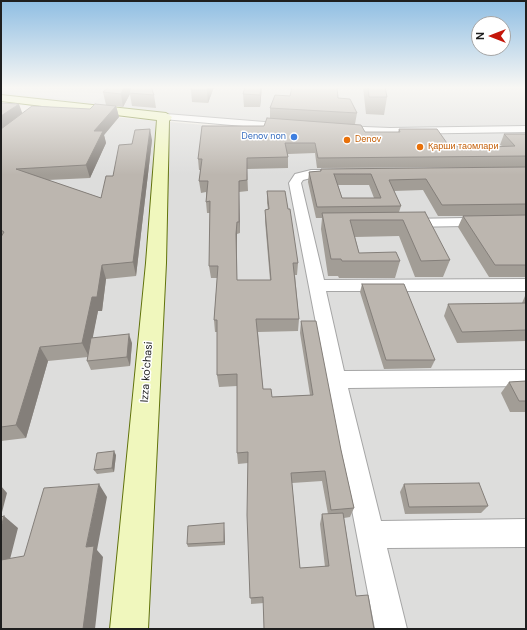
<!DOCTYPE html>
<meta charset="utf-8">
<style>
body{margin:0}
#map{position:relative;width:527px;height:630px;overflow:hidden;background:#f0ede6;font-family:"DM Sans",sans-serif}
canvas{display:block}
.frame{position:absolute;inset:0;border:2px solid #1f1f1f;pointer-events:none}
.north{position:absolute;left:471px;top:16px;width:40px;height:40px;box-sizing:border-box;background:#fff;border:1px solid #a5a5a5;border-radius:50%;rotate:270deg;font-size:11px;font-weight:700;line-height:16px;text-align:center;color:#1f1f1f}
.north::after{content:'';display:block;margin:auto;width:14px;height:18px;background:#c5170a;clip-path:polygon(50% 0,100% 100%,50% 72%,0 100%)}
</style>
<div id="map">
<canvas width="527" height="630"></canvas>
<div class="frame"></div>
<div class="north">N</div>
</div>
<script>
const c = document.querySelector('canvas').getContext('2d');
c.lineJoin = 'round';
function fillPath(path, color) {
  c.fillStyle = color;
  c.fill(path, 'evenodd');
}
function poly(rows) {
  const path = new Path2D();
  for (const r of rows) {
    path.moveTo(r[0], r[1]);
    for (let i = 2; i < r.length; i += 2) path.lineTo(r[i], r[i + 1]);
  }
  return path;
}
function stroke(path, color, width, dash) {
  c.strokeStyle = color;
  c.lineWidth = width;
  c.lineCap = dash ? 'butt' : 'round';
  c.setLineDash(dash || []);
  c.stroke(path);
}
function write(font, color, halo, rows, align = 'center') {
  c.font = font + ' "DM Sans",sans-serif';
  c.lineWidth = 3;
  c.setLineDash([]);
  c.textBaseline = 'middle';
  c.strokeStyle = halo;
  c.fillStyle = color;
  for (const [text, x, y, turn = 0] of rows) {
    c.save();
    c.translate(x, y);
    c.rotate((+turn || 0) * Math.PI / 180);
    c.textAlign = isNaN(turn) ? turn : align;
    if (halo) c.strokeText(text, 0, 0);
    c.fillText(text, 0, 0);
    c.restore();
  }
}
fillPath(poly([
 [1,87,526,87,526,129,476,130,295,127,1,98],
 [44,111,285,132,415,134,526,132,526,629,1,629,1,143]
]), '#dddddc');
fillPath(poly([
 [1,87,38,87,106,94,94,102,1,92]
]), '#e3e3e3');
const street = poly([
 [166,114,289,124,294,127,289,130,163,119,161,117,166,114],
 [339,126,390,128,526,126,526,132,390,134,335,131,334,129,339,126],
 [311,170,332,170,338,174,332,178,311,178,303,180,301,183,324,280,526,279,526,291,326,291,344,371,526,370,526,386,348,388,381,521,526,519,526,547,387,548,407,629,375,629,289,183,295,174,311,170],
 [526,217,526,225,406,227,401,226,399,223,401,220,406,219,526,217]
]);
const secondary = poly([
 [1,95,166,113,172,117,169,121,166,263,148,629,110,629,146,263,157,120,1,101,1,95]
]);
stroke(street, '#a6a6a6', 2);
stroke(secondary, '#60720a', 2);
fillPath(street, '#fff');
fillPath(secondary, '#f0f7bd');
fillPath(poly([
 [65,87,87,87,85,89],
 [109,87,154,95,156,108,132,106,130,94,123,107,116,106,119,117,104,135,106,143,90,178,48,180,101,198,113,176,132,144,152,140,136,276,106,279,102,311,98,311,92,338,132,343,130,366,91,370,87,361,88,357,48,361,26,438,1,441,1,103,22,113,90,109,106,105,103,92],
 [214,87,208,103,192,102,191,90],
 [245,87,262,87,260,107,244,107,243,94],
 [363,87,385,87,387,97,384,115,366,114],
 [338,98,357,113,355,124,365,132,398,132,399,129,449,146,465,148,502,146,500,145,504,134,526,134,526,167,317,168,315,153,288,154,288,168,247,169,248,191,239,192,240,233,237,234,237,280,270,280,265,221,265,210,268,209,267,203,267,191,288,209,298,263,297,275,295,275,299,319,298,331,258,332,263,389,272,397,310,395,300,333,301,321,341,450,354,508,350,517,344,518,356,596,251,604,248,463,238,464,237,453,237,386,219,387,217,375,217,332,215,332,214,320,217,278,211,278,209,266,210,213,207,213,206,202,206,192,201,193,199,181,201,170,199,170,198,159,264,126,270,119,270,108],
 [322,481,328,514,322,514,320,524,325,567,300,568,292,483],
 [526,167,526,277,489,277,458,227,463,216,438,216,423,190,394,191,401,206,399,212,450,260,443,277,415,277,399,236,355,237,359,253,400,261,395,278,339,278,338,276,328,276,321,229,322,218,316,218,308,182,309,172,320,171,321,169],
 [338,185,369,185,374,198,342,198],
 [362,284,435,360,431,368,384,369,360,292],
 [525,296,526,296,526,341,457,343,444,316,448,304,522,303],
 [526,381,526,412,510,412,501,393,509,382],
 [116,455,114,472,97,474,94,470],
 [404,484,488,506,481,513,405,514,400,492],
 [224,523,225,545,188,547,187,544]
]), '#a29d96');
fillPath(poly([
 [124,87,133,87,129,93,130,94,123,107,121,94],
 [208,87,214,87,208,103,207,90],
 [261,87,262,87,260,107,260,95],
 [19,104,23,115,1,130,1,116],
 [116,106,119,117,104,135,106,143,90,178,86,165,94,131],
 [150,129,152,140,136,276,133,262],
 [239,181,239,192,240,233,239,222],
 [237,222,237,292,236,234],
 [102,265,106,279,102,311,98,311,89,357,82,343,92,297],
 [129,334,132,343,130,366,127,357],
 [40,347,48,361,26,438,16,425],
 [114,451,116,455,114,472,112,468],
 [99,484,107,497,97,550,103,557,95,629,83,629,86,547],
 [1,486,7,493,1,516],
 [4,516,18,528,7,571,1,567,1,528],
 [224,523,224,527,225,545,224,542]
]), '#847f7a');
const building = poly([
 [109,87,124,87,121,94,103,92,109,87],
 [131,87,151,87,154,95,129,93,131,87],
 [192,87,208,87,207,90,191,90,192,87],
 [245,87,261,87,260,95,243,94,245,87],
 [292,87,337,87,338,98,350,99,357,113,270,108,275,95,290,96,292,87],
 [368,87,385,87,387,97,369,97,368,87],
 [1,103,19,104,1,116,1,103],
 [95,104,116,106,94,131,103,131,86,165,16,169,101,198,106,176,113,176,119,145,132,144,135,130,150,129,133,262,102,265,97,297,92,297,82,343,40,347,16,425,1,427,1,237,4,232,1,230,1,129,32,106,90,109,95,104],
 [267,118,361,125,365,132,400,132,399,129,437,129,449,146,464,146,465,148,515,146,504,134,526,134,526,156,318,158,315,143,285,143,288,157,247,158,247,180,239,181,239,222,237,222,236,234,237,280,271,280,265,210,269,209,267,191,285,191,288,209,290,209,298,263,293,263,299,319,256,319,263,389,271,389,272,397,313,395,301,321,316,321,341,450,354,508,331,510,325,471,291,473,300,568,329,566,322,514,343,513,356,596,368,595,374,629,264,629,263,597,250,598,247,515,248,452,237,453,237,374,217,375,217,320,214,320,218,266,209,266,210,201,206,202,208,181,199,181,202,159,198,159,202,126,264,126,267,118],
 [526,167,526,204,442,205,426,179,389,180,401,206,317,207,309,172,321,171,321,169,526,167],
 [334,174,371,174,381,198,342,198,334,174],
 [425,212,450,260,421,261,403,220,350,220,359,253,396,252,400,261,342,261,341,259,331,259,322,213,425,212],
 [526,215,526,265,495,265,463,216,526,215],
 [362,284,404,284,435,360,386,360,362,284],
 [526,303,526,330,462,332,448,304,526,303],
 [129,334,127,357,87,361,91,338,129,334],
 [526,381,526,401,519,401,509,382,526,381],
 [114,451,112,468,94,470,97,453,114,451],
 [479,483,488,506,409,507,404,484,479,483],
 [99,484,86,547,94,546,83,629,1,629,1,560,24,556,44,488,99,484],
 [4,516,1,528,1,517,4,516],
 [224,523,224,542,187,544,188,526,224,523]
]);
fillPath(building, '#bcb6af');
stroke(building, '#847f7a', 1);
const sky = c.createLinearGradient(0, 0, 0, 175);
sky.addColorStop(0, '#8fbee3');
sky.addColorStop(0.5, '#f8f7f4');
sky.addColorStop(1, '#f8f7f400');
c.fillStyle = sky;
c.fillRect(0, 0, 527, 175);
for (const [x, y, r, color] of [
 [294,137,4,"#3f7fe0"],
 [347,140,4,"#e8710a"],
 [420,147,4,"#e8710a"]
]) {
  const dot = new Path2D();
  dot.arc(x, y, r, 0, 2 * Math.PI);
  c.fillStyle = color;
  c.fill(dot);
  stroke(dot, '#fff', 1.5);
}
write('9px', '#366cbe', '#fff', [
 ["Denov non",286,137]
], 'right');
write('9px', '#c56008', '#fff', [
 ["Denov",355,140],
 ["Қарши таомлари",428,147]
], 'left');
write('11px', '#1f1f1f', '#fff', [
 ["Izza ko'chasi",147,372,-86]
]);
</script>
